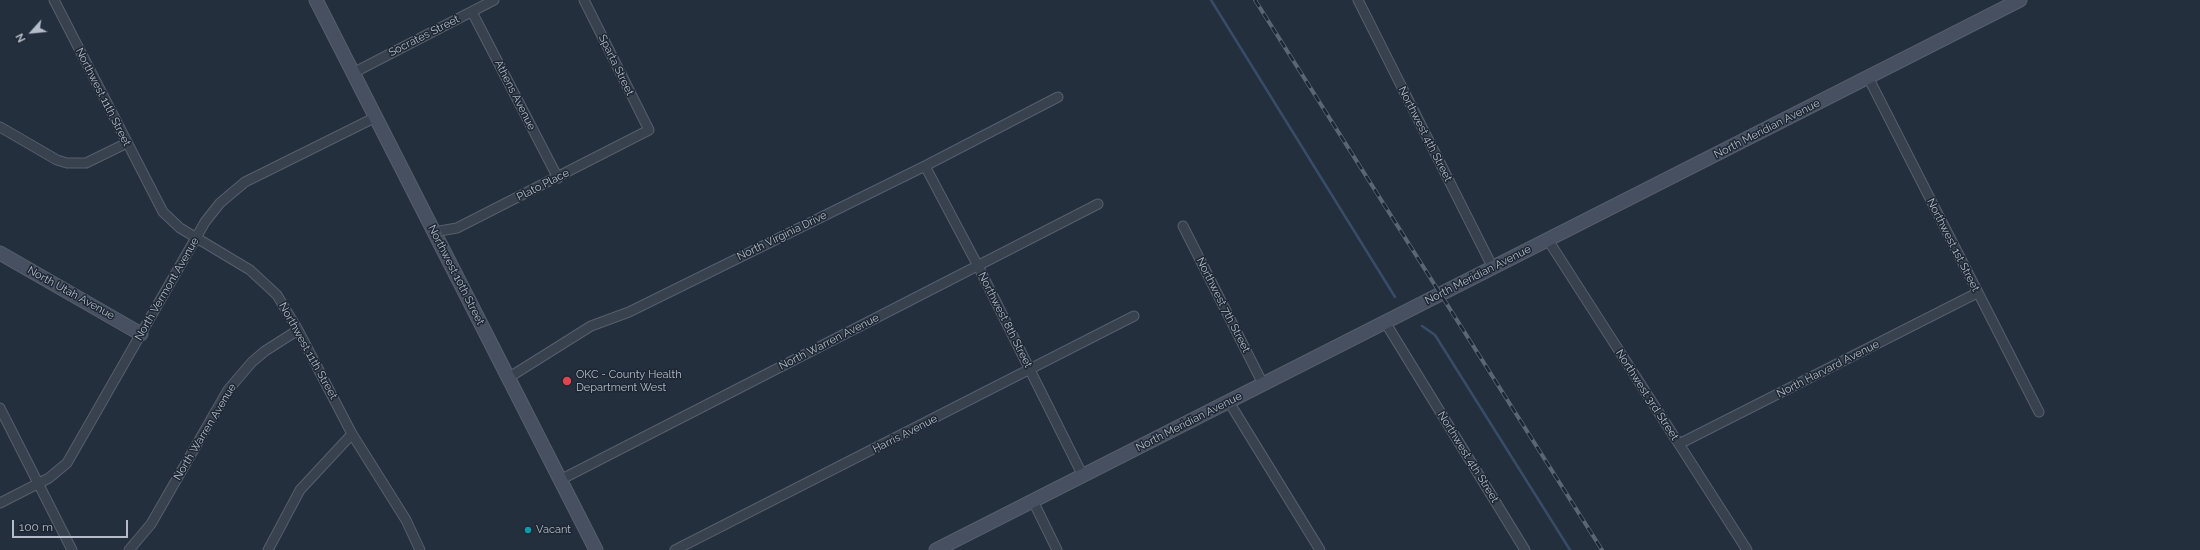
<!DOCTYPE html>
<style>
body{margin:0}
#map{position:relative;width:2200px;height:550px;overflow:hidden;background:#242f3e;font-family:Raleway,sans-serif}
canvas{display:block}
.north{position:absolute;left:12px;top:12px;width:40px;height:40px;-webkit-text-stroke:3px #1d2633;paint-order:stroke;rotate:243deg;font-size:11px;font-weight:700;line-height:16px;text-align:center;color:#b4bcc9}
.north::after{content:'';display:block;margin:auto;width:14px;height:18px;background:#b4bcc9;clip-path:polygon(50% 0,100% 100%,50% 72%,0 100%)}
.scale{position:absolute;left:12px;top:520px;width:116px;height:18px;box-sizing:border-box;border:2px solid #b4bcc9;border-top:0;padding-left:5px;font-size:12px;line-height:14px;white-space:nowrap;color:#b4bcc9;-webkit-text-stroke:3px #1d2633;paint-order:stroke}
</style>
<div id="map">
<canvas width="2200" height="550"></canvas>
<div class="north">N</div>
<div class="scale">100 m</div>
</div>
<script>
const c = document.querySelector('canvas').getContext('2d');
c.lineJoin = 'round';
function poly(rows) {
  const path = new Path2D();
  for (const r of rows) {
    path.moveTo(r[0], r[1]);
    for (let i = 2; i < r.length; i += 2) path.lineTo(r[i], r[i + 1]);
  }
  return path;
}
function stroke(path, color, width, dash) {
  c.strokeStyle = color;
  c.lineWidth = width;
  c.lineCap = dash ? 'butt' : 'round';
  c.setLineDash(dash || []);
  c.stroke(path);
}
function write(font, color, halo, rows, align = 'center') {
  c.font = font + ' Raleway,sans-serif';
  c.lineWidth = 3;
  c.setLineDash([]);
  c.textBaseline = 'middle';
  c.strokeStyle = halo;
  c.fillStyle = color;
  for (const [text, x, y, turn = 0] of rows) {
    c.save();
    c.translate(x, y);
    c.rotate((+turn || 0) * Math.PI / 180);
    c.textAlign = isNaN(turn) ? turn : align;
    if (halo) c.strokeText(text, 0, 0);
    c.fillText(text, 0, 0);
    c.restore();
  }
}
stroke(poly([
 [1211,0,1395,297],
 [1422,326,1435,335,1570,550]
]), '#394c67', 2.5);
const street = poly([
 [54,0,163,212,180,228,250,270,277,295,298,330,352,434,406,520,420,550],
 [1358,0,1493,268],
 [472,12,558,178],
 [353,73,494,0],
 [1868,77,2039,412],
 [0,127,57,160,67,163,86,163,127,143],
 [925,166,978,266,1083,476],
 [1183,226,1263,384],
 [434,232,457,228,649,130,584,0],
 [1548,240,1747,550],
 [1385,322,1525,550],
 [508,378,591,326,629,312,925,166,1058,97],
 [1229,402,1320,550],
 [0,408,72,550],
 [1679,444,1977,293],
 [560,480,1098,204],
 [1033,501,1057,550],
 [0,503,49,478,67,463,205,222,220,203,245,182,376,117],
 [129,550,151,524,228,390,252,362,265,351,298,330],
 [268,550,300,490,352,434],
 [675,550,1134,316]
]);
const secondary = poly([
 [316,0,596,550],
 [0,253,141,334],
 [936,550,2020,0]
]);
stroke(street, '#565f6c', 11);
stroke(secondary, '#565f6c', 15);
stroke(street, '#38414e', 9);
stroke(secondary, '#465061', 13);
const rail = poly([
 [1255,0,1602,550]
]);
stroke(rail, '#5a6575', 4);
stroke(rail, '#1d2633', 2.5, [8]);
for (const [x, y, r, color] of [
 [567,381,5,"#e0444e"],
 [528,530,4,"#0f9aa8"]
]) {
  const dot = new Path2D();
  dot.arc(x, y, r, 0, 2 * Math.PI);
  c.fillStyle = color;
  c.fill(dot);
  stroke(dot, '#1d2633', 1.5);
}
write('11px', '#b4bcc9', '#1d2633', [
 ["Socrates Street",424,36,-27],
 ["Sparta Street",616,65,64],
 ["Athens Avenue",515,95,63],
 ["Northwest 11th Street",103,97,63],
 ["North Meridian Avenue",1767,129,-27],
 ["Northwest 4th Street",1425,134,63],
 ["Plato Place",543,185,-27],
 ["North Virginia Drive",782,236,-26],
 ["Northwest 1st Street",1953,245,63],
 ["Northwest 10th Street",456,275,63],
 ["North Meridian Avenue",1478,275,-27],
 ["North Vermont Avenue",167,289,-60],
 ["North Utah Avenue",71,293,29],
 ["Northwest 7th Street",1223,305,63],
 ["Northwest 8th Street",1005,320,63],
 ["North Warren Avenue",829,342,-27],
 ["Northwest 11th Street",308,351,61],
 ["North Harvard Avenue",1828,369,-27],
 ["Northwest 3rd Street",1647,395,57],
 ["North Meridian Avenue",1189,422,-27],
 ["North Warren Avenue",205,432,-59],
 ["Harris Avenue",905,434,-27],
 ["Northwest 4th Street",1468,457,58]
]);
write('11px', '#b4bcc9', '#1d2633', [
 ["OKC - County Health",576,375],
 ["Department West",576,388],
 ["Vacant",536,530]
], 'left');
</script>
